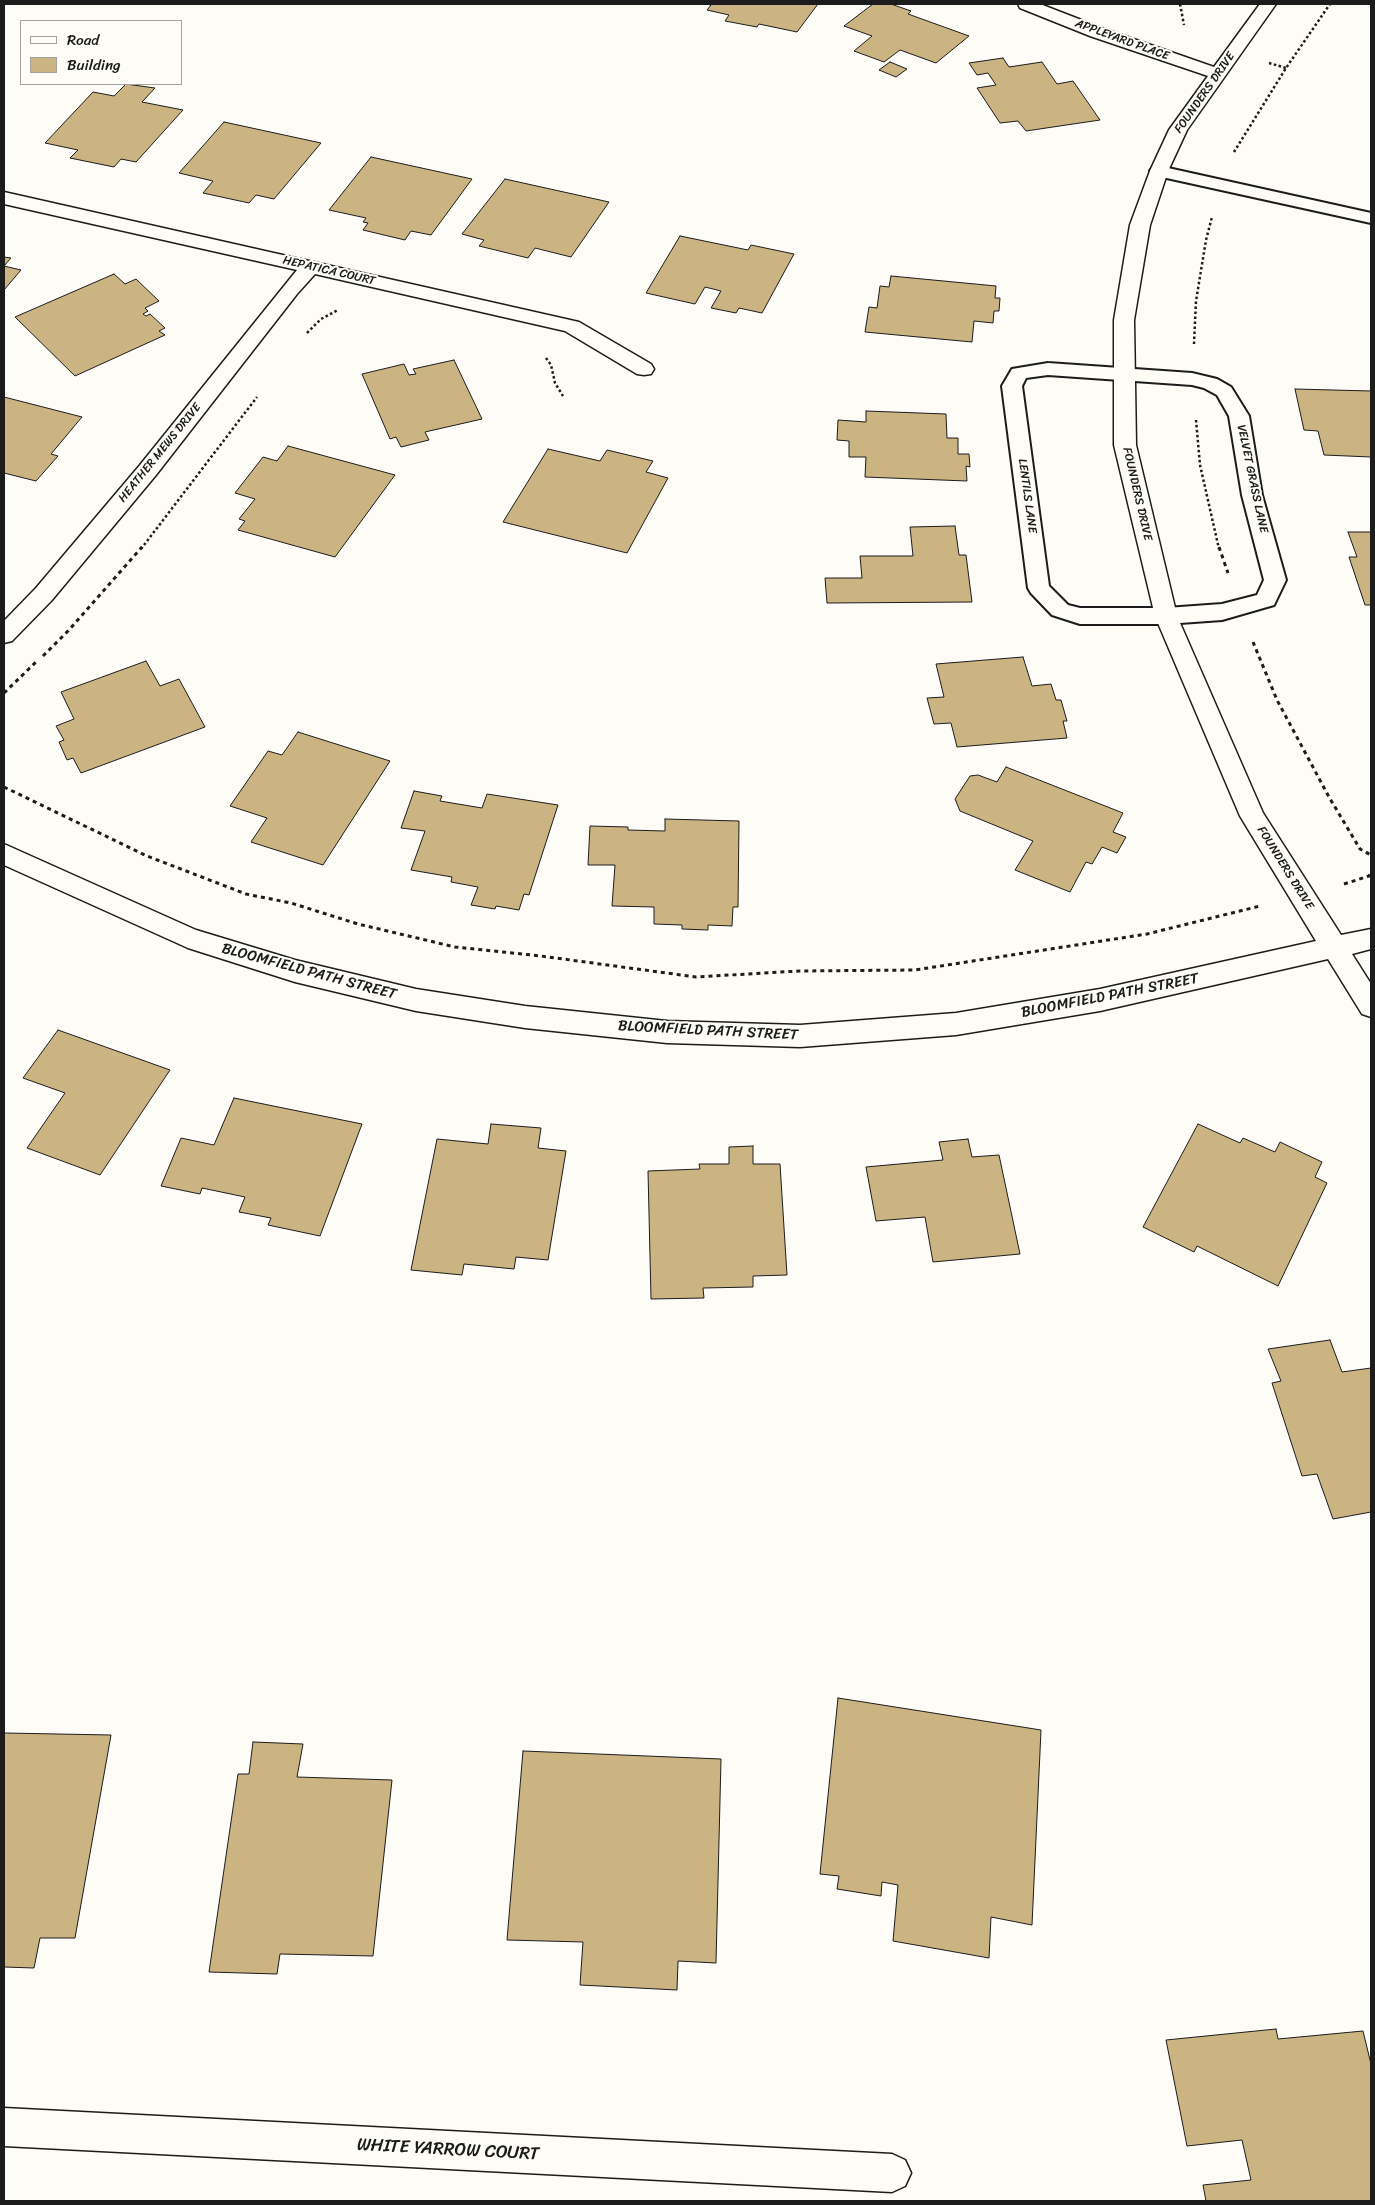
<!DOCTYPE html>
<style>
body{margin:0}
#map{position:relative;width:1375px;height:2205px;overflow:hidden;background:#fdfcf7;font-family:Sriracha,sans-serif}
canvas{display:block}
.frame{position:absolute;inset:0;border:5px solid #1c1c1c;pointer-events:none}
.legend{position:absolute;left:20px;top:20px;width:162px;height:65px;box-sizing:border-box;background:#fdfcf7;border:1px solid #a3a29f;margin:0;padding:6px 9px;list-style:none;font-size:15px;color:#1c1c1c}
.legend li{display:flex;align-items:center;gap:10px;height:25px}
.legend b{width:25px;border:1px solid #a3a29f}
</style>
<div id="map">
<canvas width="1375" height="2205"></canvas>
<div class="frame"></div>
<ul class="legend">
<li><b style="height:6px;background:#fdfcf7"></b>Road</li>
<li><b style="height:14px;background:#cbb382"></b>Building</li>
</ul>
</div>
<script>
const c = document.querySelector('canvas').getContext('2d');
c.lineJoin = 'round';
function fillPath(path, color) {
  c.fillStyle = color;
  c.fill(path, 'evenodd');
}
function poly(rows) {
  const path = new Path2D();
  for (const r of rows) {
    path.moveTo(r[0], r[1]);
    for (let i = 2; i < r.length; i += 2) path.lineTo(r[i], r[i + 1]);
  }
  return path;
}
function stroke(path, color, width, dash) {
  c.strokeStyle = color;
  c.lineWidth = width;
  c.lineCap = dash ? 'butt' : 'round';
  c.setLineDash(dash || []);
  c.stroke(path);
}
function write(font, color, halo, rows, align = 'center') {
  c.font = font + ' Sriracha,sans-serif';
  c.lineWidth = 4;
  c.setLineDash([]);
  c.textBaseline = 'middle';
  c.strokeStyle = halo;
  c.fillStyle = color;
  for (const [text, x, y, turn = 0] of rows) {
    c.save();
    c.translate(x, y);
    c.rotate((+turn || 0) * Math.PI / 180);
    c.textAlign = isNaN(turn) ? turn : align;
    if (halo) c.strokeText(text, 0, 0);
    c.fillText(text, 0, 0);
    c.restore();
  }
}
const building = poly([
 [705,4,818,4,797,32,759,24,757,27,725,21,729,15,707,10,711,5,705,4],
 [873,4,891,4,911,11,908,14,969,36,936,63,900,50,884,62,854,51,872,36,844,26,873,4],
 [1003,58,1009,67,1042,62,1057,84,1073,81,1100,120,1026,131,1018,121,1000,123,977,88,996,85,988,73,977,75,969,63,1003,58],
 [890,62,907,69,896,77,879,70,890,62],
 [126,84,155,88,142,102,183,110,136,162,121,159,114,167,70,158,78,150,45,143,93,92,114,96,126,84],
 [224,122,321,143,274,199,256,195,249,203,203,193,213,181,179,173,224,122],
 [371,157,472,179,431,235,411,231,405,240,363,230,368,223,363,222,366,218,329,210,371,157],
 [505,179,609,202,571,257,535,248,528,258,479,246,484,240,462,234,505,179],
 [680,236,748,250,751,245,794,254,762,313,739,308,736,313,711,308,721,291,705,287,695,304,646,293,680,236],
 [4,257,11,258,4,266,21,270,4,290,4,257],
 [114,274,125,284,136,279,159,301,145,308,148,311,143,314,146,316,150,314,165,328,159,331,165,335,75,376,15,317,114,274],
 [891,276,996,286,995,298,1000,298,999,311,994,311,993,323,974,321,972,342,865,332,869,307,877,308,880,286,889,287,891,276],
 [454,360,482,419,425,432,429,440,401,447,396,437,390,439,362,374,404,364,409,375,416,374,413,369,454,360],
 [1295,389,1371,391,1371,457,1324,455,1318,431,1304,430,1295,389],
 [4,397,82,417,51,454,58,456,36,481,4,473,4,397],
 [866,411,946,414,947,438,958,438,958,454,969,454,970,467,966,466,967,481,865,477,866,457,849,457,849,441,837,440,838,420,866,422,866,411],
 [288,446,395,475,335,557,238,530,245,521,239,519,255,499,235,493,263,457,277,461,288,446],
 [548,449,600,461,607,450,653,461,646,472,668,478,627,553,503,522,548,449],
 [955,526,959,555,966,555,972,602,827,603,825,578,862,578,860,556,913,556,910,527,955,526],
 [1348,532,1371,532,1371,605,1365,605,1349,557,1357,557,1348,532],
 [1023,657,1032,686,1051,684,1056,700,1061,700,1067,721,1063,721,1067,738,957,747,951,723,934,724,927,698,944,697,936,664,1023,657],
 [146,661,160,686,179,679,205,727,81,773,73,758,67,760,59,742,64,740,56,726,74,719,61,692,146,661],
 [298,732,390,761,323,865,251,842,267,818,230,806,268,751,282,755,298,732],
 [1006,767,1123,813,1113,832,1126,837,1117,853,1102,847,1092,864,1086,862,1070,892,1015,870,1033,841,960,811,955,799,970,776,978,775,997,782,1006,767],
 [414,791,442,796,440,801,482,808,487,794,558,805,529,895,524,894,519,910,496,906,495,909,471,905,478,887,451,882,452,877,411,870,425,831,401,828,414,791],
 [665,819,739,821,738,907,733,907,732,926,708,925,708,930,682,929,682,925,654,924,654,907,612,906,615,865,588,865,590,826,628,827,628,830,665,831,665,819],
 [58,1030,170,1070,100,1175,27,1148,65,1093,23,1078,58,1030],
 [234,1098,362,1124,320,1236,268,1225,271,1218,239,1212,245,1197,202,1188,200,1194,161,1186,181,1138,214,1145,234,1098],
 [491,1124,541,1128,538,1148,566,1151,548,1260,516,1257,514,1269,464,1264,462,1275,411,1270,437,1139,488,1144,491,1124],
 [1198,1124,1240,1143,1243,1138,1275,1152,1280,1142,1322,1162,1315,1177,1327,1183,1278,1286,1197,1246,1194,1252,1143,1227,1198,1124],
 [968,1139,972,1157,999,1155,1020,1254,933,1262,925,1217,876,1221,866,1167,943,1160,939,1142,968,1139],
 [753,1146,753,1164,780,1164,787,1275,753,1276,753,1287,703,1288,704,1298,651,1299,648,1171,700,1169,699,1164,729,1164,729,1147,753,1146],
 [1330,1340,1342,1372,1371,1368,1371,1512,1333,1519,1317,1474,1302,1476,1272,1383,1281,1381,1268,1349,1330,1340],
 [838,1698,1041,1730,1032,1925,991,1917,989,1958,893,1941,898,1885,882,1882,881,1896,837,1889,839,1876,820,1874,838,1698],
 [4,1733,111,1735,75,1938,40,1938,34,1968,4,1967,4,1733],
 [253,1742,303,1744,297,1777,392,1780,373,1956,280,1954,277,1974,209,1972,238,1774,249,1774,253,1742],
 [523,1751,721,1759,716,1963,678,1961,677,1990,580,1985,583,1942,507,1940,523,1751],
 [1276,2029,1278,2039,1363,2031,1371,2064,1371,2201,1206,2201,1203,2185,1251,2180,1242,2140,1187,2146,1166,2040,1276,2029]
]);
fillPath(building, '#cbb382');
stroke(building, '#1c1c1c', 1);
const service = poly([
 [1159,166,1371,213,1371,223,1153,175,1150,171,1153,167,1159,166],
 [1048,363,1192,373,1217,379,1231,387,1249,416,1262,495,1286,580,1274,605,1222,620,1166,624,1080,624,1052,615,1031,593,1028,588,1002,386,1012,369,1048,363],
 [1048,375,1192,385,1204,388,1217,395,1229,416,1242,495,1264,580,1257,595,1222,604,1166,608,1080,608,1068,605,1049,586,1022,386,1026,378,1048,375]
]);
const minor = poly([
 [1018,4,1040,4,1102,28,1214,67,1260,4,1276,4,1187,130,1168,171,1150,225,1134,320,1136,445,1177,616,1263,813,1341,935,1371,929,1371,949,1352,954,1371,984,1371,1017,1362,1014,1328,959,1100,1011,956,1035,800,1047,667,1043,525,1028,416,1011,295,982,188,948,4,865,4,844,196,930,295,960,416,989,525,1006,667,1021,800,1025,956,1013,1100,989,1316,941,1240,816,1155,616,1114,445,1114,320,1130,225,1150,171,1169,130,1208,76,1090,36,1020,8,1018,4],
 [4,192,579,322,651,364,654,369,651,374,644,375,637,374,565,331,315,274,297,294,156,475,52,600,12,641,4,643,4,621,36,588,140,465,297,270,4,204,4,192],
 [4,2108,892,2154,905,2160,911,2173,905,2186,892,2192,4,2146,4,2108]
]);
stroke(service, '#1c1c1c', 4);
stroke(minor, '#1c1c1c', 3);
stroke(poly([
 [1180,4,1184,25],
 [1269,63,1286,68],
 [1234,152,1286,68,1330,4],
 [307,333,321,319,338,310],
 [1194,344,1196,301,1206,240,1212,217],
 [546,358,551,365,555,383,563,396],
 [1196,420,1200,465,1219,549],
 [141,549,257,397]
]), '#1c1c1c', 2.5, [2.5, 2.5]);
stroke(poly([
 [1219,547,1228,573],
 [1253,642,1277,700,1329,797,1360,849,1371,855],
 [43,656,69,630,142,547],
 [4,693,36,662],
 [4,787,147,856,246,894,291,903,358,924,455,947,541,956,696,977,799,971,915,970,1147,934,1260,906],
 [1344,884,1369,876,1371,872]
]), '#1c1c1c', 3, [4, 4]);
fillPath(service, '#fdfcf7');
fillPath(minor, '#fdfcf7');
write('12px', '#1c1c1c', '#fdfcf7', [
 ["APPLEYARD PLACE",1122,40,20],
 ["FOUNDERS DRIVE",1205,93,-55],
 ["HEPATICA COURT",329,271,13],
 ["HEATHER MEWS DRIVE",160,453,-51],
 ["VELVET GRASS LANE",1252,479,78],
 ["FOUNDERS DRIVE",1137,494,77],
 ["LENTILS LANE",1027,496,82],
 ["FOUNDERS DRIVE",1285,868,58]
]);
write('15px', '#1c1c1c', '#fdfcf7', [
 ["BLOOMFIELD PATH STREET",309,972,15],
 ["BLOOMFIELD PATH STREET",1110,996,-11],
 ["BLOOMFIELD PATH STREET",708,1031,3]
]);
write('18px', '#1c1c1c', '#fdfcf7', [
 ["WHITE YARROW COURT",448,2150,3]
]);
</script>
